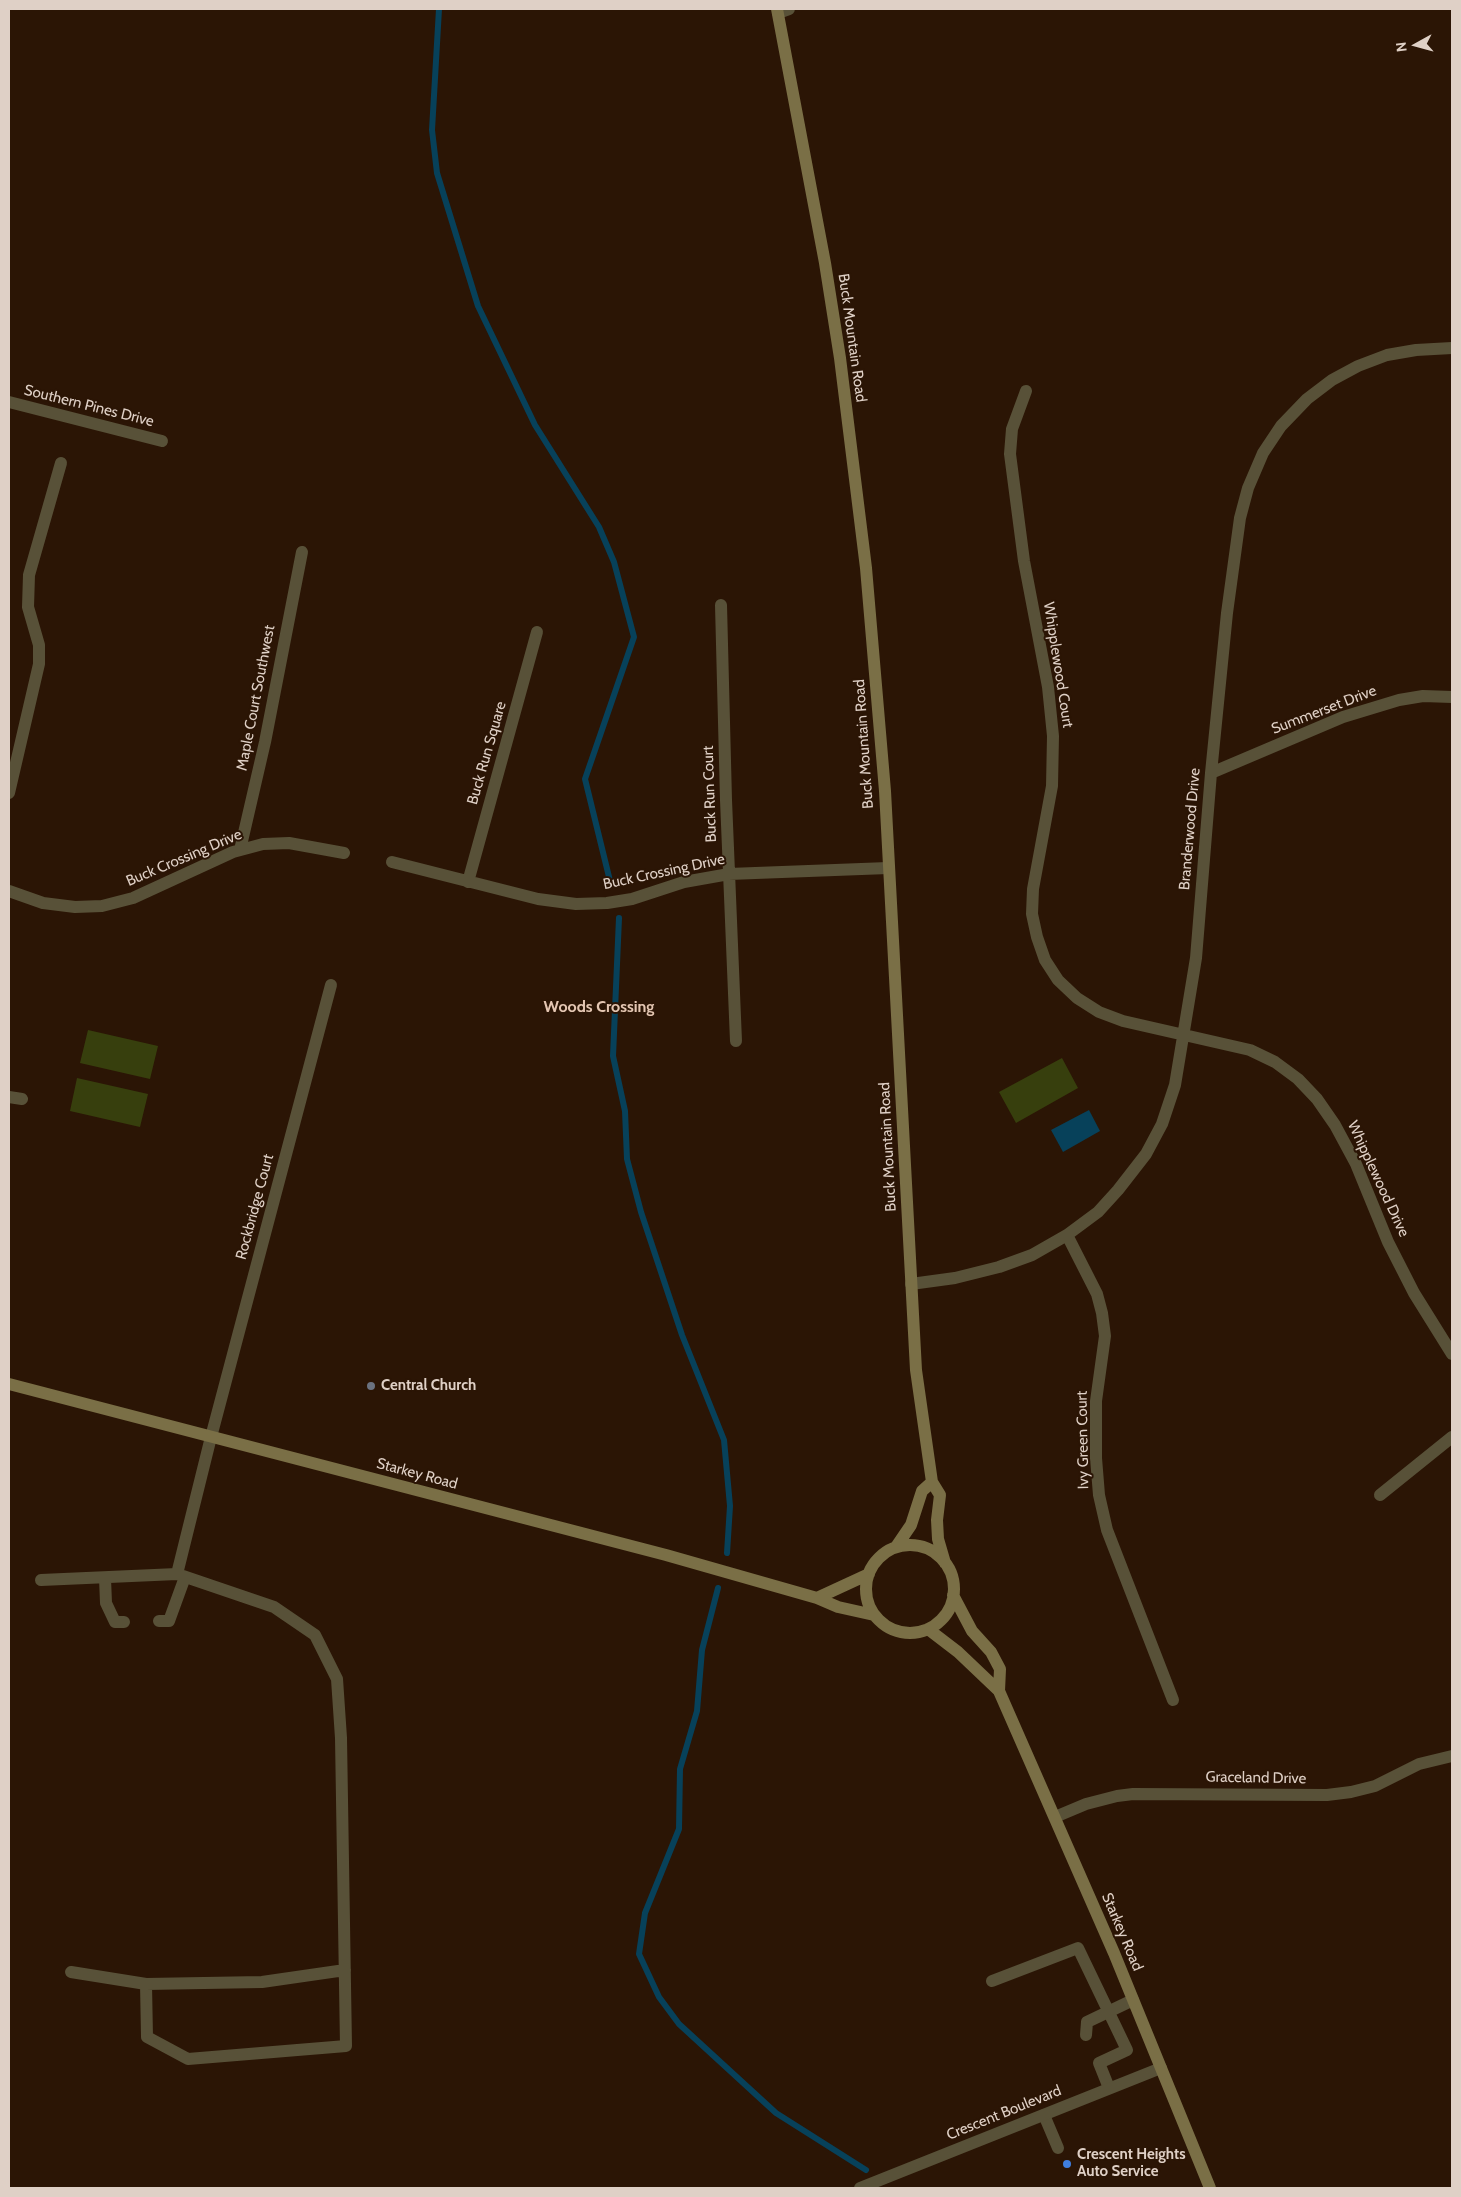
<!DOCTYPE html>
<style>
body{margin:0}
#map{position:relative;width:1461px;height:2197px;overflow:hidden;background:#2b1505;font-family:Cabin,sans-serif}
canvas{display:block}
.frame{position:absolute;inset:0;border:10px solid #dfd0c6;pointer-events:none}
.north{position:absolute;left:1391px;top:20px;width:50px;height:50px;-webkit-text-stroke:4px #2b1505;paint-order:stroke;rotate:263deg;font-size:14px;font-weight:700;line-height:20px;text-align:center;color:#dfd0c6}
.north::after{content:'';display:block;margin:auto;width:18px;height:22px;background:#dfd0c6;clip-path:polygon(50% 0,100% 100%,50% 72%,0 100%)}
</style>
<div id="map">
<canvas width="1461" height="2197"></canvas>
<div class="frame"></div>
<div class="north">N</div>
</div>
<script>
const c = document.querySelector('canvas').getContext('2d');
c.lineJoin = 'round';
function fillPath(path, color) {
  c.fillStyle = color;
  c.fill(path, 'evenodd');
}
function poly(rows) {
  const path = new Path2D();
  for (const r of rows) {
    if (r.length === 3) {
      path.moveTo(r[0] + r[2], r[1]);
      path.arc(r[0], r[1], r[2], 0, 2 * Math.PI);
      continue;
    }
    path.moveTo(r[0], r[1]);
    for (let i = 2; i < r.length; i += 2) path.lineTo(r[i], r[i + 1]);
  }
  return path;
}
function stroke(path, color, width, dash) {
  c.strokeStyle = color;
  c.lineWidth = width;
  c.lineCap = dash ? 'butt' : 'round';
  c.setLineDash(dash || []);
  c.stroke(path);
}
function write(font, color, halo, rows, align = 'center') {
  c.font = font + ' Cabin,sans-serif';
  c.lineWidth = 4;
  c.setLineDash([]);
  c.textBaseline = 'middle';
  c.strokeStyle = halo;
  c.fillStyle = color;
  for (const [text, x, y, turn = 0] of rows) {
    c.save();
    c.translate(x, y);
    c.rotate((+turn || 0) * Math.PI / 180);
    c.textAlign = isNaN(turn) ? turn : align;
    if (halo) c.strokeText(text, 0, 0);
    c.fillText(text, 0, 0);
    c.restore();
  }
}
fillPath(poly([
 [88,1030,158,1046,150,1079,80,1063],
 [1062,1058,1078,1088,1016,1123,999,1092],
 [77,1078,148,1094,140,1127,70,1111]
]), '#373f0d');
fillPath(poly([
 [1089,1110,1100,1131,1063,1152,1051,1130]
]), '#07415a');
stroke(poly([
 [439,9,432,130,437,173,478,306,535,425,599,527,614,562,634,637,585,779,611,885],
 [619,918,613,1056,625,1111,627,1159,641,1212,682,1335,724,1440,730,1506,727,1553],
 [718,1588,702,1650,697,1711,680,1769,679,1829,645,1913,639,1954,659,1997,679,2024,776,2113,866,2170]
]), '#07415a', 6);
stroke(poly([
 [177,1574,274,1607,315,1635,337,1679,341,1738,346,2046,188,2059,147,2037,146,1984,262,1982,345,1970],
 [105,1578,106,1603,115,1622,124,1622],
 [41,1580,177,1574,211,1437],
 [159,1621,169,1621,185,1577],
 [71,1972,146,1984],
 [992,1981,1078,1948,1127,2050,1099,2063,1109,2088],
 [1086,2035,1087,2022,1133,2000],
 [1044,2115,1058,2148]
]), '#585138', 12);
stroke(poly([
 [778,13,789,9],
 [1026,391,1012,429,1010,454,1024,561,1048,687,1053,736,1052,786,1033,889,1032,914,1037,937,1045,960,1058,980,1077,998,1099,1012,1123,1021,1250,1050,1275,1062,1298,1079,1317,1099,1335,1125,1356,1164,1388,1242,1414,1293,1452,1354],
 [9,402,162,441],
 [721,605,726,800,736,1041],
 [1211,773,1343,717,1399,700,1423,696,1452,697],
 [9,793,39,664,39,645,28,607,29,575,61,463],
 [240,850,265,742,302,552],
 [392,862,538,899,576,904,607,903,632,899,684,882,729,874,888,868],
 [468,882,537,632],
 [9,891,43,903,75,907,102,906,133,898,233,852,263,844,289,843,344,853],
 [9,1097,22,1099],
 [1067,1235,1097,1294,1102,1313,1105,1336,1096,1401,1096,1458,1099,1495,1107,1530,1173,1700],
 [911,1284,955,1278,999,1267,1032,1255,1067,1235,1098,1212,1118,1190,1146,1154,1162,1124,1175,1085,1196,958,1211,773,1227,613,1240,518,1248,488,1263,453,1281,426,1307,399,1332,380,1358,366,1387,355,1416,350,1452,348],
 [211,1437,331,985],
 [1380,1495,1452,1437],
 [1055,1817,1086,1804,1117,1796,1133,1794,1327,1795,1351,1792,1375,1786,1419,1764,1452,1756],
 [860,2188,1161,2068]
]), '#585138', 12);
stroke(poly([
 [777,9,825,263,840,358,866,568,885,791,916,1370,932,1482,940,1495,937,1520,938,1539,945,1563],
 [9,1384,666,1555,817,1598,838,1607,874,1615],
 [910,1589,44],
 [896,1547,911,1525,922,1491,932,1482],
 [953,1595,972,1631,991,1652,1000,1669,999,1691],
 [817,1598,869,1574],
 [928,1629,958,1652,999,1691,1114,1953,1210,2188]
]), '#7a6f46', 12);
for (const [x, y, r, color] of [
 [371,1386,5,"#6b7280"],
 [1067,2164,5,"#3f7fe0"]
]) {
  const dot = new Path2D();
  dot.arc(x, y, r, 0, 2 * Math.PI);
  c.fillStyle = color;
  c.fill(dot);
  stroke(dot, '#2b1505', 2);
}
write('15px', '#dfd0c6', '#2b1505', [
 ["Buck Mountain Road",852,338,82],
 ["Southern Pines Drive",89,406,14],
 ["Whipplewood Court",1058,665,81],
 ["Maple Court Southwest",256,698,-79],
 ["Summerset Drive",1324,710,-21],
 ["Buck Mountain Road",864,744,-94],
 ["Buck Run Square",487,753,-74],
 ["Buck Run Court",710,794,-92],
 ["Branderwood Drive",1190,829,-85],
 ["Buck Crossing Drive",184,858,-23],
 ["Buck Crossing Drive",664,872,-12],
 ["Buck Mountain Road",888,1147,-93],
 ["Whipplewood Drive",1378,1179,65],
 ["Rockbridge Court",255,1207,-75],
 ["Ivy Green Court",1083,1440,-91],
 ["Starkey Road",417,1474,15],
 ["Graceland Drive",1256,1778,1],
 ["Starkey Road",1122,1932,67],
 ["Crescent Boulevard",1004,2113,-22]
]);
write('bold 15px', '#dfd0c6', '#2b1505', [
 ["Central Church",381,1386],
 ["Crescent Heights",1077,2155],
 ["Auto Service",1077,2172]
], 'left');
write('bold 16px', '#e4c6b2', '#2b1505', [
 ["Woods Crossing",599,1007]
]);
</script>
